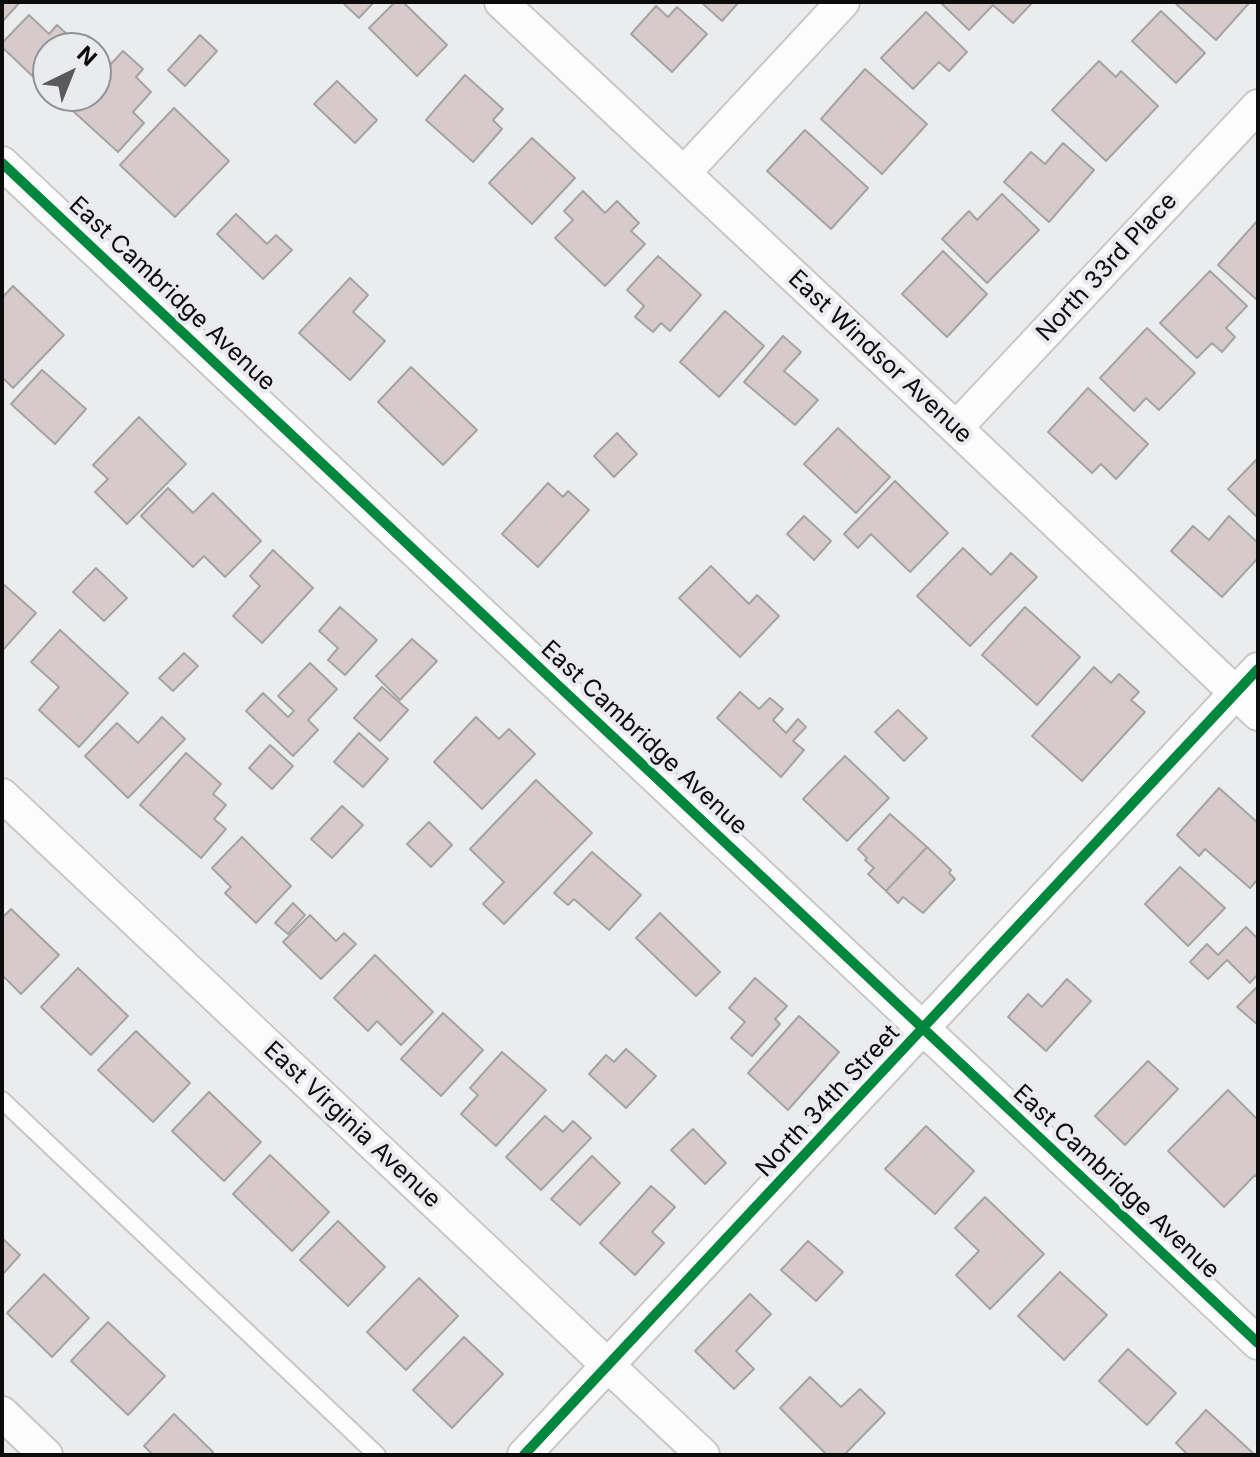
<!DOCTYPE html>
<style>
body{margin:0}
#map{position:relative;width:1260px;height:1457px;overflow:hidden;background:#ebeced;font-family:Inter,sans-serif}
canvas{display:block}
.frame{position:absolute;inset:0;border:4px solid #0c0c0d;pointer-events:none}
.north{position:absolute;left:32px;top:32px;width:80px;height:80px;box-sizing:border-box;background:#eaebee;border:2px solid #919294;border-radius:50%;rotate:43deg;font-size:22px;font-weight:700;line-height:32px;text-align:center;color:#0c0c0d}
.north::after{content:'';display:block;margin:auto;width:28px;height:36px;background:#5a5a5b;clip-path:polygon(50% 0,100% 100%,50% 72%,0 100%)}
</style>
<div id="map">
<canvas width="1260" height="1457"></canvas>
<div class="frame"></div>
<div class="north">N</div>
</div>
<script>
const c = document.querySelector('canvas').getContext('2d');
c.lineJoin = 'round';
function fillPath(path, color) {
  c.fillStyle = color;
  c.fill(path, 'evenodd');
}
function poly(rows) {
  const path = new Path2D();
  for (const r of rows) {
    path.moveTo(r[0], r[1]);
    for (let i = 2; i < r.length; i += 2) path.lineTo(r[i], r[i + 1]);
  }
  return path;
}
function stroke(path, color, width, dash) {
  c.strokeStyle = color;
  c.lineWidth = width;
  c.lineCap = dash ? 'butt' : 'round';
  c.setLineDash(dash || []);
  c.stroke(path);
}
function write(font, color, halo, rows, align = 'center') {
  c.font = font + ' Inter,sans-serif';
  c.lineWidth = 8;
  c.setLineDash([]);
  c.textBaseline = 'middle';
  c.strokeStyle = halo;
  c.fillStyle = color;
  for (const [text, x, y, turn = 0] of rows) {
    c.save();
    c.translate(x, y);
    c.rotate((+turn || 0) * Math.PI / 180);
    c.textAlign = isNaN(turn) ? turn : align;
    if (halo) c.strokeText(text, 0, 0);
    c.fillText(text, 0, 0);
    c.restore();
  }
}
const building = poly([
 [2,2,20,2,2,22,2,2],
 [342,2,374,2,359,18,342,2],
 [395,2,403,2,447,45,417,76,369,28,395,2],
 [701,2,739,2,722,21,701,2],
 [940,2,1033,2,1013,23,993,5,969,30,940,2],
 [1174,2,1250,2,1216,40,1174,2],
 [656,6,668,17,677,7,707,34,672,72,631,34,656,6],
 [1161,11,1205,53,1176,83,1132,41,1161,11],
 [926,12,967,52,949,71,939,62,913,89,881,58,926,12],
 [29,15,49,34,57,25,82,48,48,48,47,90,2,47,2,43,29,15],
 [200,35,217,51,185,86,168,70,200,35],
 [123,51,143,69,136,77,151,92,133,112,144,123,118,152,62,101,66,96,96,96,96,77,98,78,123,51],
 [1099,61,1116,77,1121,71,1158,106,1106,161,1052,110,1099,61],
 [865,69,927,124,882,174,821,119,865,69],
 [465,75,503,109,493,120,502,129,473,162,426,120,465,75],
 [337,81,377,120,355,143,314,104,337,81],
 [174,108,229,161,175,217,120,165,174,108],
 [805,130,868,188,831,229,767,171,805,130],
 [532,138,575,178,532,224,489,183,532,138],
 [1063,143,1094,170,1049,222,1004,182,1031,152,1045,164,1063,143],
 [583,191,605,213,617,201,639,223,631,231,645,244,605,286,555,238,573,220,564,211,583,191],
 [1002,194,1039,230,987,283,942,239,969,211,977,220,1002,194],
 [236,214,267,244,276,235,292,250,263,279,217,234,236,214],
 [1258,220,1258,297,1256,299,1218,265,1258,220],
 [943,251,987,294,947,337,902,294,943,251],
 [658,256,701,295,670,331,661,323,653,332,635,317,644,306,627,290,658,256],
 [1210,271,1247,306,1226,328,1235,337,1222,352,1212,343,1197,358,1160,323,1210,271],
 [350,278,368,295,353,312,385,341,350,380,299,333,350,278],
 [13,286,64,335,13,388,2,377,2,298,13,286],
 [725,311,764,346,719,397,680,362,725,311],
 [1147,328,1195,373,1159,410,1146,398,1134,411,1100,378,1147,328],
 [783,336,801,352,784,371,818,400,795,425,744,382,783,336],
 [411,367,477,430,443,465,378,402,411,367],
 [42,370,86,409,55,444,11,404,42,370],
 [1088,388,1148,444,1116,479,1101,464,1092,473,1048,432,1088,388],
 [139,417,186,464,127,524,95,492,108,479,93,465,139,417],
 [838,428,890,477,856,513,804,464,838,428],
 [617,433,637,454,614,477,594,456,617,433],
 [1258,458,1258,518,1228,489,1258,458],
 [895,481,948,533,910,572,871,534,858,548,844,534,895,481],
 [548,483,563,497,568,491,589,510,538,567,502,534,548,483],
 [168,488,193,513,213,493,261,541,225,577,204,556,193,567,141,516,168,488],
 [804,516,831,541,814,560,787,534,804,516],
 [1229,516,1258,543,1258,558,1222,597,1171,551,1193,526,1209,540,1229,516],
 [963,548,991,575,1011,553,1037,577,970,646,917,596,963,548],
 [273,550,313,588,262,643,233,616,260,586,250,576,273,550],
 [711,566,749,604,757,595,779,616,740,657,679,598,711,566],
 [96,568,127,598,104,621,73,592,96,568],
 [2,583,36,613,2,651,2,583],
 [340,607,377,640,345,675,328,660,338,648,319,631,340,607],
 [1025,607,1080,657,1037,705,982,655,1025,607],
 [60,630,128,693,79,747,39,710,59,687,31,662,60,630],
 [412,639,437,661,400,700,376,676,412,639],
 [184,653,198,666,173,691,159,678,184,653],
 [310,663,337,689,308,720,318,730,293,756,246,711,263,693,288,717,294,711,278,696,310,663],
 [1094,667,1111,683,1119,674,1139,692,1131,700,1145,712,1082,781,1032,736,1094,667],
 [382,687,408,710,380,741,354,718,382,687],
 [740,692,759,709,770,698,783,709,773,720,786,733,798,719,806,727,793,741,804,750,781,777,717,718,740,692],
 [898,710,927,738,904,761,875,732,898,710],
 [162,717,185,739,128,798,85,756,117,723,138,743,162,717],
 [476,717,499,739,509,729,535,754,482,809,434,762,476,717],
 [359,733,388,759,363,787,334,762,359,733],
 [270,745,293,766,272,789,249,768,270,745],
 [186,753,221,784,213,794,226,805,214,819,226,829,201,858,140,805,186,753],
 [845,756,889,798,847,841,803,799,845,756],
 [536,780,592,833,504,924,483,904,504,882,470,849,536,780],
 [1219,788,1258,823,1258,879,1250,888,1205,849,1199,856,1177,835,1219,788],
 [342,806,363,825,332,858,311,839,342,806],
 [890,814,927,847,886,891,868,874,874,868,865,860,867,858,858,849,890,814],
 [429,822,452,845,431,867,407,844,429,822],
 [242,837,291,886,256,923,225,893,231,887,212,868,242,837],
 [927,847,951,870,949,873,955,879,923,913,903,897,898,903,886,891,927,847],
 [592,852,641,895,609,930,574,899,568,905,554,893,592,852],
 [1180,867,1225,908,1188,946,1145,904,1180,867],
 [293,903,305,915,288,934,275,923,293,903],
 [11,909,59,955,21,994,2,975,2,918,11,909],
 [660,913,720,972,696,996,636,938,660,913],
 [310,915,336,941,344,933,356,944,321,979,283,942,310,915],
 [1246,927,1258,939,1258,974,1250,983,1227,960,1208,979,1190,962,1207,944,1218,955,1246,927],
 [375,955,433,1012,401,1045,377,1021,368,1031,334,998,375,955],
 [78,968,128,1016,91,1055,41,1007,78,968],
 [755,978,787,1006,775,1019,780,1024,752,1056,731,1038,745,1022,729,1008,755,978],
 [1067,979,1091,1001,1046,1051,1008,1017,1028,994,1042,1007,1067,979],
 [1257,987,1258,988,1258,1025,1237,1007,1257,987],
 [443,1013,483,1050,441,1096,401,1059,443,1013],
 [799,1016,839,1052,788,1110,748,1073,799,1016],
 [136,1031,190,1083,153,1122,98,1070,136,1031],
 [626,1049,656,1076,626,1108,589,1074,606,1055,614,1062,626,1049],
 [502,1052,546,1090,496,1146,461,1114,478,1095,470,1088,502,1052],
 [1148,1061,1178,1089,1125,1145,1095,1116,1148,1061],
 [1228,1090,1258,1120,1258,1178,1255,1175,1224,1207,1168,1151,1228,1090],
 [209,1092,261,1142,224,1181,172,1131,209,1092],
 [545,1116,563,1132,573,1121,591,1138,541,1190,506,1157,545,1116],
 [926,1126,974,1171,935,1214,885,1169,926,1126],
 [693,1129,726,1163,705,1184,671,1150,693,1129],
 [270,1155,329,1212,292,1251,233,1194,270,1155],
 [592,1156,620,1183,580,1225,551,1199,592,1156],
 [651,1186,675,1207,652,1232,664,1243,635,1275,600,1243,651,1186],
 [985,1197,1044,1254,990,1309,956,1275,979,1251,955,1228,985,1197],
 [338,1221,385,1267,348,1306,300,1260,338,1221],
 [2,1238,20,1255,2,1275,2,1238],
 [808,1241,843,1272,816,1301,781,1270,808,1241],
 [1060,1272,1107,1315,1064,1360,1018,1316,1060,1272],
 [44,1274,89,1318,52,1357,7,1313,44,1274],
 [419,1278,458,1316,406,1370,367,1332,419,1278],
 [750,1294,771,1314,736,1351,754,1369,734,1389,695,1351,750,1294],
 [108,1322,165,1376,128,1415,71,1361,108,1322],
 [464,1337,503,1374,452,1428,413,1390,464,1337],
 [1128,1349,1176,1393,1147,1425,1099,1381,1128,1349],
 [810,1377,841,1407,860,1389,885,1413,844,1455,827,1455,780,1408,810,1377],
 [1206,1410,1255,1455,1188,1455,1176,1443,1206,1410],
 [174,1414,213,1452,210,1455,153,1455,144,1446,174,1414]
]);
fillPath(building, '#d7caca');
stroke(building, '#a4a4a4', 2);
const lane = poly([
 [2,1100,377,1455]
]);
const street = poly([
 [501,2,956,428,1258,714],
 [2,163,1258,1343],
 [684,173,843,2],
 [956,428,1258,106],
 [2,795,703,1455],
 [2,1413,46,1455],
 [524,1455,1258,669]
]);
stroke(lane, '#c7c7c8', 20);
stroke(street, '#c7c7c8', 36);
stroke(lane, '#fcfcfc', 16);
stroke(street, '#fcfcfc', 32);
stroke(poly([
 [2,163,1258,1343],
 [524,1455,1258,669]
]), '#00873e', 10);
write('24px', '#0c0c0d', '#eaebee', [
 ["North 33rd Place",1107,267,-47],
 ["East Cambridge Avenue",172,294,43],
 ["East Windsor Avenue",880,357,43],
 ["East Cambridge Avenue",644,738,43],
 ["North 34th Street",828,1101,-47],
 ["East Virginia Avenue",352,1125,43],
 ["East Cambridge Avenue",1116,1182,43]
]);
</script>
